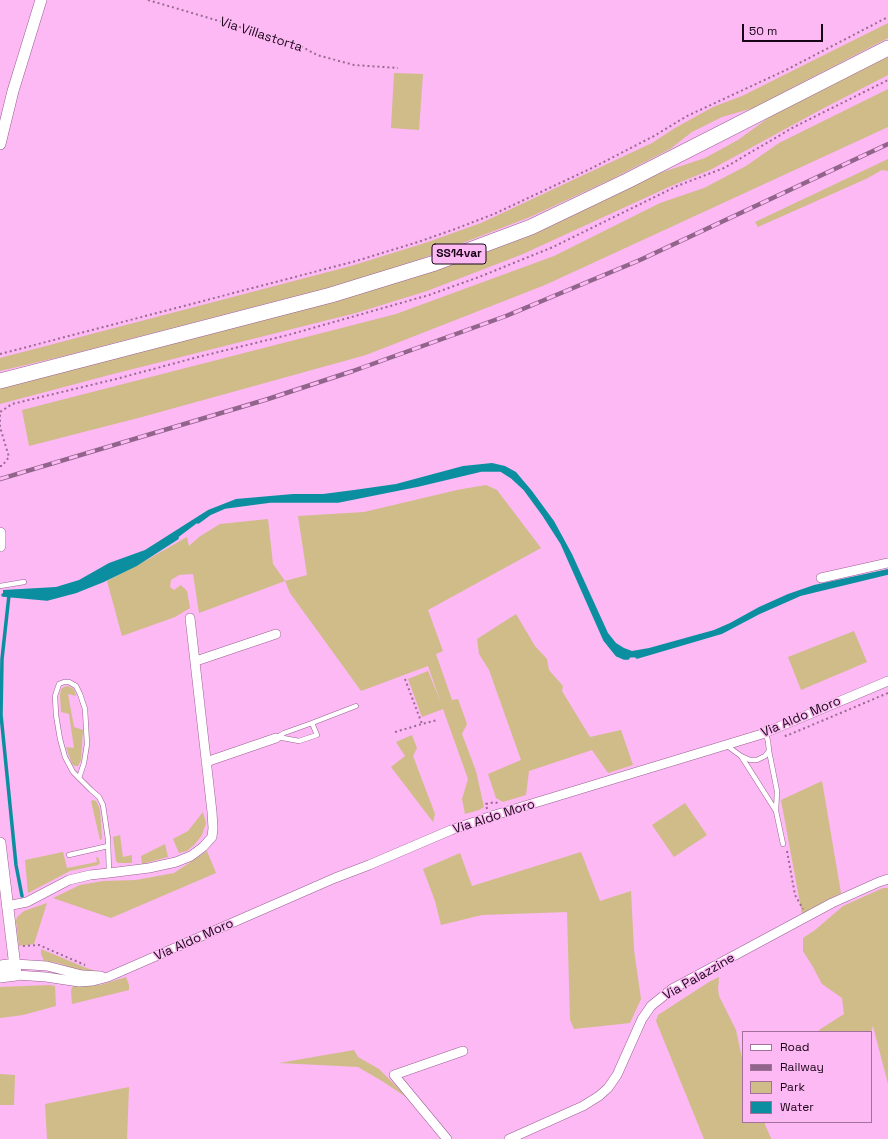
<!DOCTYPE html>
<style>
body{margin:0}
#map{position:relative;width:888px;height:1139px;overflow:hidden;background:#fcb9f3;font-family:"Space Grotesk",sans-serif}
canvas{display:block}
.legend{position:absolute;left:742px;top:1031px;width:130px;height:92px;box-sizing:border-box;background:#fcb9f3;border:1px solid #a1719b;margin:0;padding:5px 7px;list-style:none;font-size:12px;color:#190417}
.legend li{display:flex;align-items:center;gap:8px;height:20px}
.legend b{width:20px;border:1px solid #a1719b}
.scale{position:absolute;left:742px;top:24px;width:81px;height:18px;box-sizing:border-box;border:2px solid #190417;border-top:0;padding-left:5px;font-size:12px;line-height:14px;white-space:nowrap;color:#190417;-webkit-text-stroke:3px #fcb9f3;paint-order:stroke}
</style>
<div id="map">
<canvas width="888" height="1139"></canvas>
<ul class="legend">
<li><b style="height:5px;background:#fff"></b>Road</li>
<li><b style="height:5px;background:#91648c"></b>Railway</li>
<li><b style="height:11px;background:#cfbc88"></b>Park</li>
<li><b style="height:11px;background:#0b8ea0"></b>Water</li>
</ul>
<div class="scale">50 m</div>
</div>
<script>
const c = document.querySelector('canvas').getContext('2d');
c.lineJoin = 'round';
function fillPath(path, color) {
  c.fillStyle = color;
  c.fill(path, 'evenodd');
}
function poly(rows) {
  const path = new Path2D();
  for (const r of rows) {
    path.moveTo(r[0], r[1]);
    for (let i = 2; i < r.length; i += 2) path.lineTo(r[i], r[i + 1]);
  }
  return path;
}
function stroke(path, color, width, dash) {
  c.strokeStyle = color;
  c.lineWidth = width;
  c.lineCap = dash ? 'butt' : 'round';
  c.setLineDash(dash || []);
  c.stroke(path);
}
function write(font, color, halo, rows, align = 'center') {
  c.font = font + ' "Space Grotesk",sans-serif';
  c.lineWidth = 3;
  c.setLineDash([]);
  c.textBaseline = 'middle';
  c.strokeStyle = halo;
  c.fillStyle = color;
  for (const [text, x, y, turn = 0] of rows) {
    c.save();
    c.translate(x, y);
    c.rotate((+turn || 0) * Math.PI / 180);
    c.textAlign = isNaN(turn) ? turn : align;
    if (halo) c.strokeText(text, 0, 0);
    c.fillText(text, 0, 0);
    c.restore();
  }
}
fillPath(poly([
 [888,23,888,38,753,108,722,117,692,132,670,149,610,180,530,217,421,259,342,284,68,355,0,371,0,358,351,266,425,243,481,223,652,143,675,128,713,107,742,96],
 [888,56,888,75,822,109,710,170,671,186,523,254,427,291,356,313,113,374,0,404,0,387,367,292,451,265,532,235,654,175,705,158,738,140,775,113],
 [394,73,423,74,419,130,391,128],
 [888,89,888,127,545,285,366,355,142,417,29,446,22,410,396,314,554,256,660,203,704,188,746,166,779,143],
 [888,159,888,171,882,170,868,178,758,227,755,222],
 [486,485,497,490,541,548,428,610,443,651,436,654,452,700,458,699,467,724,462,734,476,771,484,807,479,810,465,814,462,799,468,779,443,709,422,717,408,679,428,671,441,703,428,666,361,691,290,593,285,581,199,613,193,574,179,575,171,580,170,587,174,590,181,585,187,591,190,608,175,617,122,636,107,581,145,561,187,537,189,546,199,537,220,524,268,519,273,564,285,581,307,575,298,516,364,512,457,490],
 [516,614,535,646,547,659,549,670,563,686,562,691,590,737,621,730,633,765,608,773,592,750,529,771,526,795,503,802,496,798,488,774,521,760,489,670,479,654,477,639],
 [854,631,867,662,801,690,788,657],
 [68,686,74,689,76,696,68,694,74,727,83,730,81,760,78,766,75,766,72,764,66,747,74,748,69,714,61,712,60,695,61,689,64,687],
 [412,735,417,748,413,756,435,814,433,822,391,767,405,756,396,742],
 [822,781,841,893,802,914,781,800],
 [93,800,96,801,100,809,102,839,100,840,91,801],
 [685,803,707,835,674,857,652,825],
 [203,812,206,823,202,835,195,844,187,851,179,853,173,839,188,831],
 [120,835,123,857,132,855,132,863,118,863,116,861,113,837],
 [165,844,168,857,142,864,141,856],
 [207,851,216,873,111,918,53,898,80,885,103,881,136,880,174,873],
 [63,852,67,868,97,862,96,858,98,857,100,863,98,865,70,871,28,893,25,860],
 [581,852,600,901,631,891,634,950,641,999,630,1023,574,1029,570,1020,567,912,482,915,441,925,435,901,423,869,460,853,472,886],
 [883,888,888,888,888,1084,873,1026,871,1032,819,1032,819,1030,844,1014,842,998,822,984,813,967,803,951,803,938,815,930,843,906],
 [47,903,34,944,19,946,16,921,17,917,24,911],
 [41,949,84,967,98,972,84,972,58,963,44,961,41,954],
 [126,977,129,985,129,990,72,1004,71,991,72,987,76,985,100,985],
 [719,977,718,989,719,996,736,1030,743,1063,743,1122,765,1122,765,1125,771,1138,772,1139,704,1139,656,1021,658,1015,709,982],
 [49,985,55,986,56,1006,23,1015,0,1018,0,987],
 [354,1050,358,1057,379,1069,409,1099,382,1081,358,1067,279,1063],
 [0,1074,15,1075,14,1105,0,1105],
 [129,1087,127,1139,47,1139,45,1104]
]), '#cfbc88');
fillPath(poly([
 [492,463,505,466,516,472,532,491,554,521,572,554,608,633,616,643,624,648,632,651,649,648,714,630,730,623,759,607,788,594,814,585,888,569,888,573,801,594,758,613,722,632,640,657,624,658,617,655,605,640,562,543,544,515,525,489,512,477,501,470,481,470,418,485,338,501,270,501,225,507,209,514,172,542,135,565,102,581,77,591,47,599,3,595,3,590,56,587,79,580,109,563,145,550,208,510,236,499,293,494,323,494,354,490,396,484,463,466]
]), '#0b8ea0');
stroke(poly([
 [198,522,209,514,225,507,270,501,338,501,418,485,481,470,501,470,512,477,525,489,544,515,562,543,605,640,617,655,624,658,628,658],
 [3,595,47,599,77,591,102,581,135,565,177,538],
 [9,595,2,659,1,715,16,865,22,896],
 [637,657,722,632,758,613,801,594,888,573]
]), '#0b8ea0', 3.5);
const service = poly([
 [0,586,24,582],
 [312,723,317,735,299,741,283,738,276,738,284,733,312,723],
 [312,723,356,706],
 [726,745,741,756,750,760,757,760,765,756,769,751,768,741,765,732],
 [741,756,776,811,777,791,769,751],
 [79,778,84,763,87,744,85,709,80,694,76,686,69,682,64,682,59,684,55,696,56,715,60,739,65,757,73,772,91,790,99,797,103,805,108,839,109,873],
 [776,811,783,844],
 [69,855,108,846]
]);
const minor = poly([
 [821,578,888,563],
 [196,661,276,634],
 [206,762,276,738],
 [7,906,27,902,69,880,90,875,109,873,149,868,176,862,191,856,203,847,212,837,213,828,212,812,190,618],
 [15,964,47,966,82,975,101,976],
 [16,975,46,977,79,982,93,981,108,977,335,878,369,865,451,830,495,815,762,734,888,681],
 [447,1139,394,1075,463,1051],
 [509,1139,583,1106,599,1096,608,1088,617,1075,642,1019,651,1006,672,989,832,903,879,882,888,879]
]);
const tertiary = poly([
 [0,144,13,91,41,0],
 [0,533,0,546],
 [0,843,16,975,0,977],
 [0,966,15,964]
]);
const trunk = poly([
 [0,381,331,295,435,263,531,227,627,181,888,48]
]);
stroke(service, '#9b5f94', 5.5);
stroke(minor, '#9b5f94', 10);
stroke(tertiary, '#9b5f94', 12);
stroke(trunk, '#9b5f94', 16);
stroke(poly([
 [148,0,297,44,317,55,354,65,398,68],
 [0,354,356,261,418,242,455,229,494,214,592,168,654,136,687,116,786,70,888,17],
 [0,466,2,466,9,457,0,427,0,412,12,404,116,379,198,357,288,335,429,295,479,277,553,247,677,186,724,168,794,127,888,80],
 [405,679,422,724,437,720],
 [395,732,422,724],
 [785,735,786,736,888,693],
 [487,809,486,804,495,802,499,804],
 [787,851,795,895,803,909],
 [23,946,39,945,85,965]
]), '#9a6a94', 2, [2, 3]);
stroke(service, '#fff', 4.5);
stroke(minor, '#fff', 9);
stroke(tertiary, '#fff', 11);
stroke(trunk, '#fff', 15);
const rail = poly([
 [0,479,268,399,353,371,506,316,640,260,888,144]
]);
stroke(rail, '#91648c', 4.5);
stroke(rail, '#fcb9f3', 3, [9]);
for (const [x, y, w] of [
 [459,254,54]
]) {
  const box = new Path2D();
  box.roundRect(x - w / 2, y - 10, w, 20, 3);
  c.fillStyle = '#fcb9f3';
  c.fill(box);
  stroke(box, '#190417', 1);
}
write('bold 12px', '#190417', null, [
 ["SS14var",459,254]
]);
write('13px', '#190417', '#fcb9f3', [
 ["Via Villastorta",261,35,18],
 ["Via Aldo Moro",801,717,-23],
 ["Via Aldo Moro",494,817,-18],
 ["Via Aldo Moro",194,940,-24],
 ["Via Palazzine",699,977,-30]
]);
</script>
